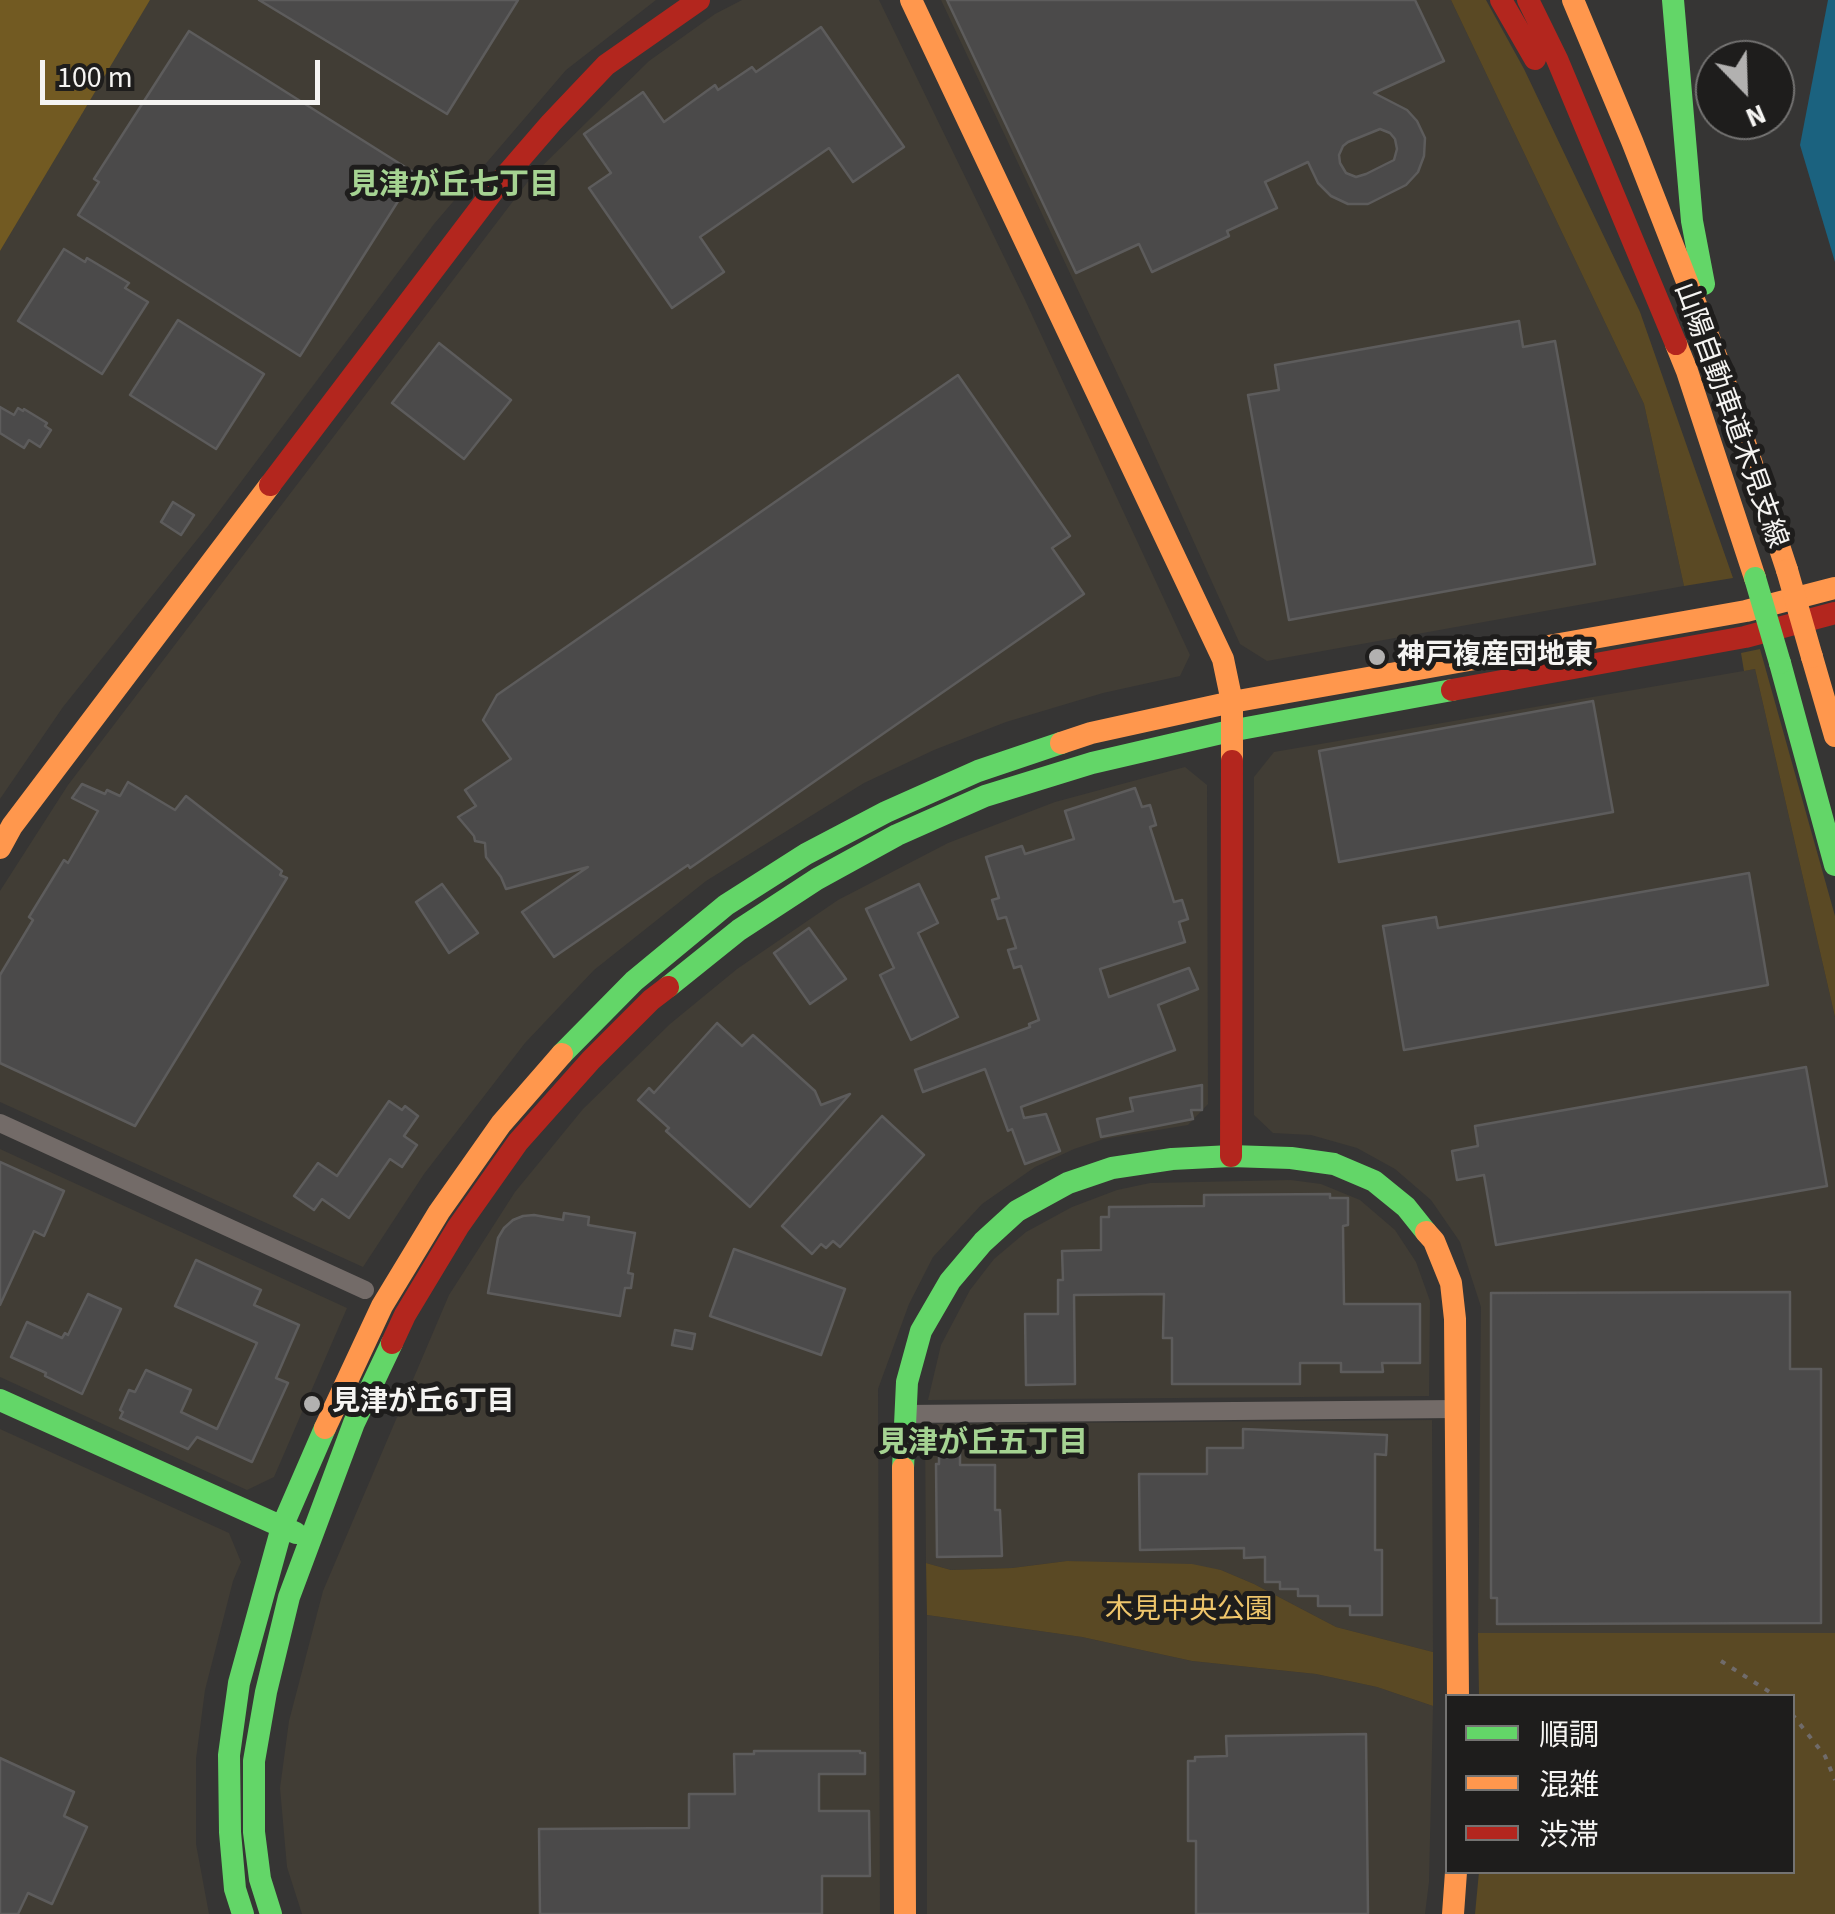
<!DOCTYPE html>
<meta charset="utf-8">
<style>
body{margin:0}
#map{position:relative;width:1835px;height:1914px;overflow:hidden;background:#363534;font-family:"Source Sans 3","Noto Sans JP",sans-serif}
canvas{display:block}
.legend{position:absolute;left:1445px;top:1694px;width:350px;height:180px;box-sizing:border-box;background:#1e1d1c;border:2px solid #747372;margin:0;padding:12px 18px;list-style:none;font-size:30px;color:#f5f4f2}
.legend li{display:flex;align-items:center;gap:20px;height:50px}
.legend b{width:50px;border:2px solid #747372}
.north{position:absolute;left:1695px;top:40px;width:100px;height:100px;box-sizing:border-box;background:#1e1d1c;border:2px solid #747372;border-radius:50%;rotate:157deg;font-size:28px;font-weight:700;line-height:40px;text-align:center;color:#f5f4f2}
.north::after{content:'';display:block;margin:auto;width:35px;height:45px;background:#b2b1b0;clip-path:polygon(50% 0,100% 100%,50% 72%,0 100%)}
.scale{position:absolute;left:40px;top:60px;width:280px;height:45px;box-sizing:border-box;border:5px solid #f5f4f2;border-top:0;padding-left:12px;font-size:30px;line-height:35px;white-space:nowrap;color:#f5f4f2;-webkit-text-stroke:8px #1e1d1c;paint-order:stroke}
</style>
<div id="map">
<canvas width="1835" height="1914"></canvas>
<ul class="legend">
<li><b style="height:12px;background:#63d668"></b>順調</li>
<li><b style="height:12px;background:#ff974d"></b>混雑</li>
<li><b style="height:12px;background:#b3261e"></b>渋滞</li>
</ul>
<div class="north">N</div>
<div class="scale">100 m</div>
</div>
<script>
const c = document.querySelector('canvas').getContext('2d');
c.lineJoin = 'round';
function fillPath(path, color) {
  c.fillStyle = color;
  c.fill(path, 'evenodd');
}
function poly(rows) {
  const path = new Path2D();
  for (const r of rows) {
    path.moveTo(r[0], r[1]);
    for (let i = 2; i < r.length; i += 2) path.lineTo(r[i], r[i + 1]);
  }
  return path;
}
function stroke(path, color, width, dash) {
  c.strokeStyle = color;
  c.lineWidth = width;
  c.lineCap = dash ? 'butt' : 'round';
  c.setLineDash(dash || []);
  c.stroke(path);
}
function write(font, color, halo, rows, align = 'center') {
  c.font = font + ' "Source Sans 3","Noto Sans JP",sans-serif';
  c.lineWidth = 10;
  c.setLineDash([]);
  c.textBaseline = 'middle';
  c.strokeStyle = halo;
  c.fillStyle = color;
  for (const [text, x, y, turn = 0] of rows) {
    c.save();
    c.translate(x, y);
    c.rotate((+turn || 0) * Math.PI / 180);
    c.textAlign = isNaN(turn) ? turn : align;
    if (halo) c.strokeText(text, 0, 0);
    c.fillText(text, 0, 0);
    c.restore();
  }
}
fillPath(poly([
 [150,0,656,0,566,70,434,224,208,526,63,707,0,799,0,251],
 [742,0,879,0,1025,300,1190,655,1180,676,1103,693,1006,722,934,750,864,783,706,881,594,970,525,1043,424,1174,363,1267,0,1102,0,891,68,785,533,175,649,61,715,14],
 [941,0,1451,0,1644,404,1684,586,1267,661,1240,644,1127,394],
 [1755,669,1835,1017,1835,1633,1478,1633,1481,1307,1460,1242,1431,1200,1395,1169,1357,1148,1311,1135,1273,1133,1254,1115,1254,777,1274,752],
 [1185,767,1207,785,1208,1104,1188,1125,1104,1139,1074,1149,1035,1167,982,1204,933,1257,909,1304,878,1389,880,1914,302,1914,287,1867,280,1788,289,1721,323,1591,449,1295,515,1192,583,1109,670,1024,737,969,838,900,948,843,1055,802],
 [0,1149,347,1308,274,1477,247,1490,0,1377],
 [1291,1180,1321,1184,1360,1200,1395,1230,1416,1262,1430,1301,1429,1396,928,1400,941,1345,970,1290,994,1259,1026,1232,1072,1207,1117,1190,1150,1183],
 [1432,1420,1433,1652,1336,1627,1254,1584,1221,1570,1067,1561,1012,1568,951,1570,926,1563,925,1424],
 [0,1429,229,1533,241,1562,233,1581,205,1690,196,1759,196,1844,209,1914,0,1914],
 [927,1615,1082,1637,1192,1661,1316,1674,1377,1687,1433,1706,1429,1882,1425,1914,927,1914]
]), '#413d35');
fillPath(poly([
 [1451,0,1486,0,1524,69,1640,312,1733,578,1684,586,1644,404],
 [1760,649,1835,916,1835,1017,1755,669,1744,671,1741,653],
 [1067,1561,1192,1564,1221,1570,1254,1584,1336,1627,1433,1652,1433,1706,1377,1687,1316,1674,1192,1661,1082,1637,927,1615,926,1563,951,1570,1012,1568],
 [1478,1633,1835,1633,1835,1914,1475,1914,1479,1872,1792,1872,1792,1696,1479,1696]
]), '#5a4924');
fillPath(poly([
 [0,0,150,0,0,251]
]), '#725a22');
fillPath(poly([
 [1828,0,1835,0,1835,262,1800,145]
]), '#1b627f');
const building = poly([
 [259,0,518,0,447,114,259,0],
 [947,0,1415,0,1444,61,1374,93,1407,110,1417,121,1425,138,1424,156,1418,172,1406,185,1368,204,1348,204,1331,196,1318,183,1308,162,1265,182,1277,208,1227,231,1229,236,1152,272,1139,244,1076,273,947,0],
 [1380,129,1390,133,1395,139,1397,149,1394,160,1366,174,1356,177,1346,173,1340,163,1339,155,1343,146,1348,142,1380,129],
 [821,27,904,147,853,182,829,148,700,237,724,272,672,308,589,188,611,173,584,134,643,92,664,122,715,85,718,90,752,67,756,72,821,27],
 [189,31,421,177,412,191,407,187,300,356,78,215,99,182,94,179,189,31],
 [64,249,85,262,87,258,129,283,125,288,148,302,102,374,18,321,64,249],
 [178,320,264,374,216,449,130,395,178,320],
 [1519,321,1523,347,1555,341,1595,564,1289,620,1248,395,1279,390,1275,365,1519,321],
 [439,343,511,400,464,459,392,403,439,343],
 [958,375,1070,536,1052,548,1084,594,690,868,688,865,554,957,522,912,588,867,506,889,501,877,486,857,485,843,475,841,474,836,458,817,476,806,465,790,511,759,483,720,497,695,958,375],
 [0,407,14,415,18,408,23,411,24,409,47,423,45,426,51,430,40,447,29,440,24,448,0,433,0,407],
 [173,502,194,515,181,535,161,522,173,502],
 [1593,701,1613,812,1339,862,1319,751,1593,701],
 [128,782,175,810,186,796,282,871,280,875,287,878,135,1126,0,1063,0,975,33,920,29,917,64,860,68,863,98,811,72,798,82,784,105,794,107,790,120,796,128,782],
 [1135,788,1142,807,1150,805,1156,825,1150,827,1174,902,1182,900,1188,919,1179,922,1185,942,1100,969,1109,997,1189,968,1198,989,1158,1005,1175,1050,1021,1107,1024,1118,1046,1114,1060,1151,1025,1164,1012,1129,1008,1131,985,1069,923,1092,915,1070,1030,1027,1029,1024,1039,1020,1021,966,1014,968,1008,950,1016,948,1006,917,998,919,992,900,999,898,986,857,1022,846,1025,854,1074,839,1065,811,1135,788],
 [1749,873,1768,985,1404,1050,1383,926,1436,917,1438,928,1749,873],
 [442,884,478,933,449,953,416,902,442,884],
 [919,884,938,923,918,933,958,1017,911,1040,880,975,894,968,866,909,919,884],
 [809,928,846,979,810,1004,774,953,809,928],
 [717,1023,742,1046,753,1035,815,1091,821,1105,850,1094,750,1207,666,1131,669,1128,638,1100,649,1088,654,1093,717,1023],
 [1806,1067,1827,1186,1496,1245,1484,1175,1457,1180,1452,1151,1478,1146,1475,1126,1806,1067],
 [1202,1085,1202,1110,1191,1110,1193,1119,1101,1137,1097,1119,1133,1111,1130,1098,1202,1085],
 [389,1101,402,1110,405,1106,418,1116,404,1136,417,1145,402,1167,390,1159,349,1218,322,1199,314,1210,294,1196,318,1163,337,1176,389,1101],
 [882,1116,924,1155,840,1247,833,1241,826,1248,821,1244,812,1254,782,1226,882,1116],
 [0,1162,64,1191,44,1236,34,1231,0,1305,0,1162],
 [1330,1194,1330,1198,1348,1198,1348,1225,1343,1226,1344,1304,1420,1304,1420,1363,1382,1363,1383,1372,1341,1372,1341,1363,1300,1363,1300,1384,1172,1384,1172,1338,1163,1338,1164,1294,1074,1295,1075,1384,1026,1385,1025,1314,1058,1314,1058,1280,1063,1280,1062,1251,1101,1250,1101,1217,1109,1217,1109,1207,1204,1206,1204,1195,1330,1194],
 [564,1213,589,1217,588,1225,635,1233,628,1273,633,1274,631,1288,625,1288,620,1316,488,1293,498,1238,504,1228,513,1220,523,1216,534,1215,563,1220,564,1213],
 [734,1249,845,1289,821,1355,710,1316,734,1249],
 [196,1260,261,1290,254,1305,299,1325,276,1378,288,1383,252,1462,197,1437,188,1449,120,1418,123,1412,120,1410,129,1390,135,1392,146,1370,191,1390,181,1412,217,1429,257,1343,175,1306,196,1260],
 [1790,1292,1790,1369,1821,1369,1821,1623,1497,1624,1497,1598,1491,1598,1491,1293,1790,1292],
 [88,1294,121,1309,82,1394,45,1376,46,1373,11,1357,27,1322,62,1338,65,1333,68,1335,88,1294],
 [675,1330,695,1334,692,1349,672,1345,675,1330],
 [1243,1429,1387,1435,1386,1455,1375,1454,1375,1550,1382,1550,1382,1615,1350,1615,1350,1606,1318,1606,1318,1596,1298,1596,1298,1589,1280,1589,1280,1582,1265,1582,1265,1557,1244,1558,1244,1548,1140,1550,1139,1474,1207,1474,1207,1448,1243,1448,1243,1429],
 [939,1434,960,1434,960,1465,995,1465,995,1510,1000,1510,1002,1556,937,1557,936,1464,939,1464,939,1434],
 [1366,1734,1368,1914,1196,1914,1196,1841,1188,1841,1188,1761,1195,1761,1195,1757,1227,1756,1226,1736,1366,1734],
 [754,1751,860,1751,860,1753,865,1753,865,1774,819,1774,819,1811,869,1811,870,1876,822,1876,822,1914,540,1914,539,1829,689,1828,689,1794,735,1794,734,1754,754,1754,754,1751],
 [0,1758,74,1792,64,1816,87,1827,52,1904,28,1893,18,1914,0,1914,0,1758]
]);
fillPath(building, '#4b4a4a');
stroke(building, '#5d5c5c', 2.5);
stroke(poly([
 [1721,1661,1776,1696],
 [1792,1714,1825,1756,1835,1780]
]), '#706b6a', 4, [5, 8]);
stroke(poly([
 [0,1123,365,1290],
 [904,1414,1456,1409]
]), '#736b68', 18);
stroke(poly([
 [1673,0,1692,221,1704,284],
 [1780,663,1835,865],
 [668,987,739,930,817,879,897,835,985,796,1092,763,1230,731,1452,690],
 [562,1054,634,981,726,905,806,854,886,812,978,771,1061,743],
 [0,1400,296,1533],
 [903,1468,907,1382,921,1331,950,1281,983,1242,1017,1211,1068,1183,1112,1168,1172,1159,1231,1156,1291,1158,1334,1164,1374,1181,1406,1207,1426,1232],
 [243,1914,235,1889,230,1832,229,1755,239,1683,282,1527,325,1428],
 [271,1914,260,1879,254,1832,254,1761,266,1692,289,1597,354,1423,392,1343]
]), '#63d668', 22);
stroke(poly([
 [911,0,1223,659,1232,702,1232,761],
 [1573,0,1632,141,1718,361,1787,570],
 [1676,344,1687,371,1755,578],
 [1812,657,1835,736],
 [1061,743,1091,733,1232,702,1746,611,1835,588],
 [0,848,12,826,270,485],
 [1426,1232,1434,1241,1451,1283,1455,1319,1458,1696],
 [325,1428,382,1306,439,1212,501,1124,562,1054],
 [903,1468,905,1914],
 [1453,1914,1456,1872]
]), '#ff974d', 22);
stroke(poly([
 [1501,0,1535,59],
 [1528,0,1557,59,1676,344],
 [270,485,500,182,551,123,606,65,699,0],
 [1452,690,1745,637,1835,613],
 [1231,1156,1232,761],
 [392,1343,405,1315,458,1227,518,1142,591,1060,651,1000,668,987]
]), '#b3261e', 22);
stroke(poly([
 [1755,578,1780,663]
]), '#63d668', 22);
stroke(poly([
 [1787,570,1812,657]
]), '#ff974d', 22);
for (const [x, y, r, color] of [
 [1377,657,10,"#b2b1b0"],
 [312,1404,10,"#b2b1b0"]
]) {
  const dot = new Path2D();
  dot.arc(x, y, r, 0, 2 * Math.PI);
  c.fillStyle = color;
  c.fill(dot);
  stroke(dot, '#1e1d1c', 4);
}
write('28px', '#f5f4f2', '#1e1d1c', [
 ["山陽自動車道木見支線",1729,416,70]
]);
write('bold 28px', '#f5f4f2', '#1e1d1c', [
 ["神戸複産団地東",1397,657],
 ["見津が丘6丁目",332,1404]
], 'left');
write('28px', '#eec56b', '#1e1d1c', [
 ["木見中央公園",1189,1612]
]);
write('bold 30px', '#a5d392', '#1e1d1c', [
 ["見津が丘七丁目",454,187],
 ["見津が丘五丁目",983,1445]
]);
</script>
